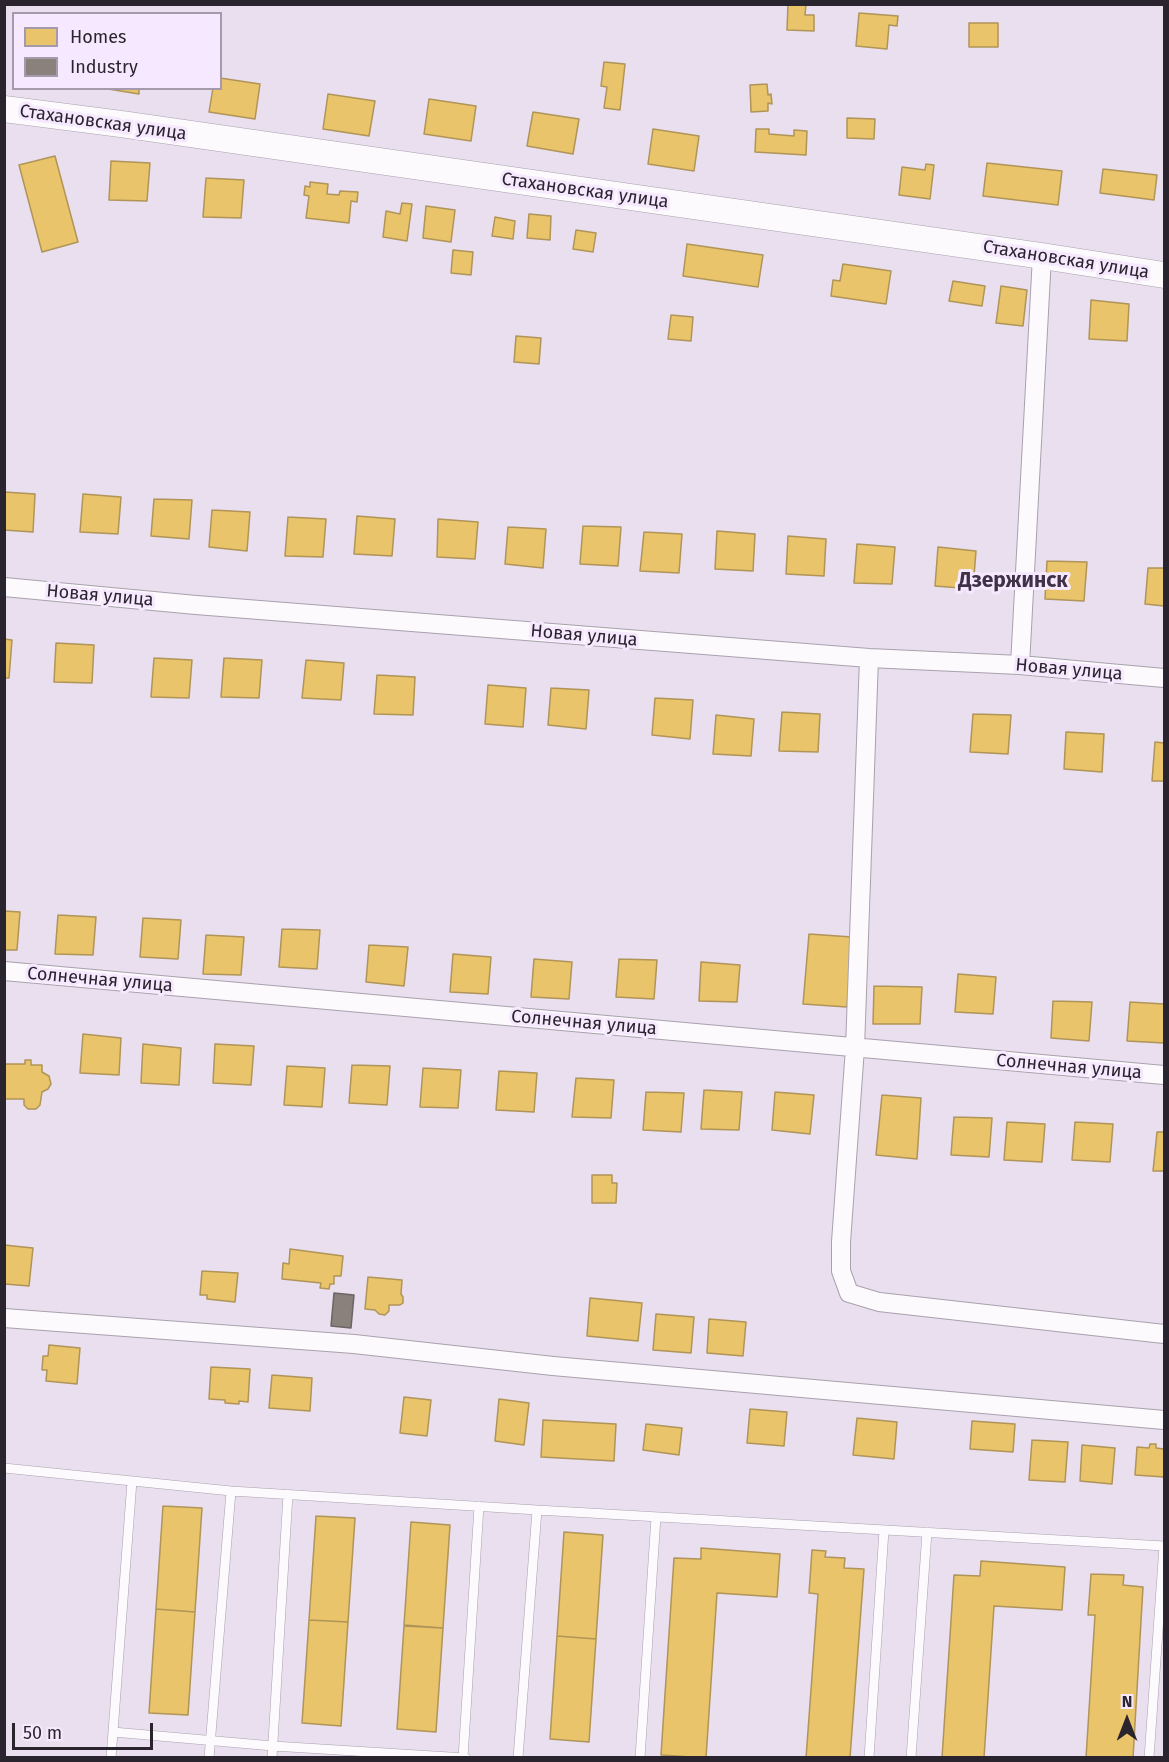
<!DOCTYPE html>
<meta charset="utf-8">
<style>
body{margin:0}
#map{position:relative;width:1169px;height:1762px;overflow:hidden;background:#e9dfef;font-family:"Fira Sans",sans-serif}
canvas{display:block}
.frame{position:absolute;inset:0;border:6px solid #2a242e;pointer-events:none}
.legend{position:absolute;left:12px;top:12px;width:210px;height:78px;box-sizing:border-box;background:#f6e8fe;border:2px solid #a49aab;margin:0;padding:8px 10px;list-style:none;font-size:18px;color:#2a242e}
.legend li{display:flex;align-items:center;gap:12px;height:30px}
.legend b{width:30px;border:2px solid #a49aab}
.north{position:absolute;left:1097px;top:1690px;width:60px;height:60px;-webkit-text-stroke:4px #f6e8fe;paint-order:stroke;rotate:0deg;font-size:16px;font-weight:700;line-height:24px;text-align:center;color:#2a242e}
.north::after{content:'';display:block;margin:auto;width:21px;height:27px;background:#2a242e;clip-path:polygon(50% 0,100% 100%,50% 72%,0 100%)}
.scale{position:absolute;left:12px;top:1723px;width:141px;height:27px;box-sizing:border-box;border:3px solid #2a242e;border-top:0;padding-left:8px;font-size:18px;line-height:21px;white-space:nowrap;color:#2a242e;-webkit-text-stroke:4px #f6e8fe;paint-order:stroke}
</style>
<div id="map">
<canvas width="1169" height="1762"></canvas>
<div class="frame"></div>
<ul class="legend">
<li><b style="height:16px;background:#e9c46a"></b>Homes</li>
<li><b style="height:16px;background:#8a817c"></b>Industry</li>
</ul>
<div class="north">N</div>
<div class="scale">50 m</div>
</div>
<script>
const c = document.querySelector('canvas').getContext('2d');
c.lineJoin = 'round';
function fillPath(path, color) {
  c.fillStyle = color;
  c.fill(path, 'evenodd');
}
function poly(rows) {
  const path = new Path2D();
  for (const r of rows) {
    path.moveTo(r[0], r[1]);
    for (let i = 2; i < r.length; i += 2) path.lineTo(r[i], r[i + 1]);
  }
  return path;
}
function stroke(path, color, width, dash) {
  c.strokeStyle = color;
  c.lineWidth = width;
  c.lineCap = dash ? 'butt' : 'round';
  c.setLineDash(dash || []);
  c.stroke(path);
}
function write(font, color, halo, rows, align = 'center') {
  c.font = font + ' "Fira Sans",sans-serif';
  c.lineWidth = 6;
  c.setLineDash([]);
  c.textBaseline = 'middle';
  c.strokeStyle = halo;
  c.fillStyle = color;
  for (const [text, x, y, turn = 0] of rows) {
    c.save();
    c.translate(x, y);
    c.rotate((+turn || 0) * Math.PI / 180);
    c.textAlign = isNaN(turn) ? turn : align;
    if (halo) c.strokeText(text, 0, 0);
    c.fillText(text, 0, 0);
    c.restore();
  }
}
const homes = poly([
 [788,4,806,4,805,15,814,15,814,31,787,30,788,4],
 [859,13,898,16,897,26,889,25,887,49,856,46,859,13],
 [969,23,998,23,998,47,969,47,969,23],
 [604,62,625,64,620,110,604,108,607,87,601,86,604,62],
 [220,78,260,84,255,119,209,112,213,88,220,88,220,78],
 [767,84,768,95,771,94,772,104,768,103,768,111,751,112,750,85,767,84],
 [102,88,139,88,139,94,102,88],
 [328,94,375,101,369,136,323,129,328,94],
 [429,99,476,106,471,141,424,134,429,99],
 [533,112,579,119,573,154,527,146,533,112],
 [847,118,875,119,874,139,847,138,847,118],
 [653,129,699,136,694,171,648,164,653,129],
 [756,129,769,129,769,134,794,136,794,130,807,131,806,155,755,152,756,129],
 [55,156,78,242,42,252,19,165,55,156],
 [111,161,150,163,147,201,109,200,111,161],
 [987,163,1062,171,1058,205,983,196,987,163],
 [926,164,934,165,930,199,899,195,902,167,925,170,926,164],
 [1103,169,1157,175,1154,200,1100,193,1103,169],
 [206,178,244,180,241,218,203,217,206,178],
 [310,182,328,184,327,194,339,195,340,191,358,192,357,202,351,201,349,223,306,218,309,196,304,195,305,186,310,187,310,182],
 [402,203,412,204,407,241,383,237,386,211,400,214,402,203],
 [426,206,455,210,451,242,423,238,426,206],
 [529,214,551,216,550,240,527,238,529,214],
 [495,217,515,221,513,239,492,236,495,217],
 [576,230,596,233,593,252,573,249,576,230],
 [687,244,763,255,758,287,683,276,687,244],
 [453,250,473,252,471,275,451,273,453,250],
 [843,264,891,271,886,304,831,296,833,280,840,281,843,264],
 [953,281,985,286,982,306,949,301,953,281],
 [1001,286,1027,290,1023,326,996,323,1001,286],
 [1091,300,1129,304,1127,341,1089,339,1091,300],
 [671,315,693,317,691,341,668,339,671,315],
 [516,336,541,338,539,364,514,362,516,336],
 [4,492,35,494,33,532,4,530,4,492],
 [83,494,121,497,118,534,80,532,83,494],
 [154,499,192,500,189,539,151,536,154,499],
 [212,510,250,512,247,551,209,547,212,510],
 [357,516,395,519,392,556,354,554,357,516],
 [288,517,326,519,323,557,285,556,288,517],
 [438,519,478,522,475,559,437,557,438,519],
 [583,526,621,527,618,566,580,564,583,526],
 [508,527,546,529,543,568,505,564,508,527],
 [717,531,755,534,753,571,715,569,717,531],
 [644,532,682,534,679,573,640,571,644,532],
 [788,536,826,539,824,576,786,574,788,536],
 [857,544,895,547,892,584,854,583,857,544],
 [938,547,976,551,973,589,935,586,938,547],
 [1047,561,1087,562,1084,601,1045,599,1047,561],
 [1148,568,1164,568,1164,606,1145,604,1148,568],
 [4,639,12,640,9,678,4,678,4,639],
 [56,643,94,645,92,683,54,682,56,643],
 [154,658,192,660,189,698,151,697,154,658],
 [224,658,262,660,259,698,221,697,224,658],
 [306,660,344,663,341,700,302,698,306,660],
 [377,675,415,677,413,715,374,714,377,675],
 [488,685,526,688,523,727,485,724,488,685],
 [551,688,589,690,586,729,548,725,551,688],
 [655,698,693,700,690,739,652,735,655,698],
 [782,712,820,714,818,752,779,751,782,712],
 [973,714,1011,715,1008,754,970,752,973,714],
 [716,715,754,719,751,756,713,754,716,715],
 [1066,732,1104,734,1102,772,1064,769,1066,732],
 [1155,742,1164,743,1164,781,1152,781,1155,742],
 [4,911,20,912,17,950,4,950,4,911],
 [58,915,96,917,93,955,55,954,58,915],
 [143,918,181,920,178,959,140,957,143,918],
 [282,929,320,930,317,969,279,967,282,929],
 [809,934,852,937,847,1007,803,1004,809,934],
 [206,935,244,937,241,975,203,974,206,935],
 [369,945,408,947,404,986,366,982,369,945],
 [453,954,491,957,488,994,450,992,453,954],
 [534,959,572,962,569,999,531,997,534,959],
 [619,959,657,960,654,999,616,997,619,959],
 [701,962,740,965,737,1002,699,1001,701,962],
 [958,974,996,977,993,1014,955,1012,958,974],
 [874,986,922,987,920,1024,873,1024,874,986],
 [1053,1001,1092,1002,1089,1041,1051,1038,1053,1001],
 [1130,1002,1164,1004,1164,1043,1127,1041,1130,1002],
 [83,1034,121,1038,119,1075,80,1073,83,1034],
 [143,1044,181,1048,179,1085,141,1083,143,1044],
 [215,1044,254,1046,251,1085,213,1083,215,1044],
 [25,1060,31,1060,31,1065,42,1065,42,1072,49,1076,51,1084,48,1089,42,1092,40,1105,36,1109,28,1109,24,1105,24,1099,4,1099,4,1064,25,1064,25,1060],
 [352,1065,390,1066,387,1105,349,1103,352,1065],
 [287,1066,325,1068,322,1107,284,1105,287,1066],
 [423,1068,461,1070,458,1108,420,1107,423,1068],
 [499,1071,537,1073,534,1112,496,1110,499,1071],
 [576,1078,614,1080,611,1118,572,1117,576,1078],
 [704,1090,742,1092,739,1130,701,1129,704,1090],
 [646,1092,684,1093,681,1132,643,1130,646,1092],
 [775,1092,814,1095,810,1134,772,1130,775,1092],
 [882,1095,921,1098,917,1159,876,1155,882,1095],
 [954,1117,992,1118,989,1157,951,1155,954,1117],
 [1007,1122,1045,1124,1042,1162,1004,1160,1007,1122],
 [1075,1122,1113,1124,1110,1162,1072,1160,1075,1122],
 [1157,1132,1164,1132,1164,1171,1153,1171,1157,1132],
 [592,1175,612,1175,612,1183,617,1183,616,1203,592,1203,592,1175],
 [4,1245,33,1248,29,1286,5,1284,4,1285,4,1245],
 [290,1249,343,1256,341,1276,334,1276,334,1284,330,1284,329,1289,320,1288,321,1283,282,1279,283,1263,289,1264,290,1249],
 [202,1271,238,1273,235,1302,207,1299,207,1295,200,1295,202,1271],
 [368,1277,402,1280,401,1294,403,1297,403,1303,400,1305,389,1305,389,1311,385,1315,379,1314,375,1310,365,1309,368,1277],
 [590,1298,642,1303,638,1341,587,1336,590,1298],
 [656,1314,694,1317,691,1353,653,1350,656,1314],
 [709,1319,746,1322,743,1356,707,1353,709,1319],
 [49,1345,80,1348,77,1384,46,1381,47,1370,42,1370,43,1356,48,1356,49,1345],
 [211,1367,250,1369,248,1402,239,1401,239,1404,225,1403,225,1400,209,1399,211,1367],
 [272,1375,312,1378,310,1411,269,1408,272,1375],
 [404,1397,431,1400,427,1436,400,1433,404,1397],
 [499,1399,529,1403,524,1445,495,1441,499,1399],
 [750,1409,787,1412,784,1446,747,1443,750,1409],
 [857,1418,897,1422,894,1459,853,1455,857,1418],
 [543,1420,616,1424,614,1461,541,1457,543,1420],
 [972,1421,1015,1424,1013,1452,970,1449,972,1421],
 [646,1424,682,1428,679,1455,643,1450,646,1424],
 [1032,1440,1068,1442,1065,1482,1029,1480,1032,1440],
 [1150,1444,1156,1444,1156,1448,1164,1449,1164,1477,1135,1475,1137,1447,1149,1448,1150,1444],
 [1082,1445,1115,1448,1112,1484,1080,1481,1082,1445],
 [163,1506,202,1508,195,1612,156,1609,163,1506],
 [316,1516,355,1518,348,1622,309,1620,316,1516],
 [411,1522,450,1525,443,1628,404,1625,411,1522],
 [564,1532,603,1535,596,1639,557,1636,564,1532],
 [701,1548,780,1554,777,1597,717,1593,706,1758,661,1755,674,1558,701,1559,701,1548],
 [812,1550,826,1551,825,1557,845,1558,844,1568,864,1569,850,1758,806,1758,818,1594,809,1593,812,1550],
 [981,1561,1065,1567,1062,1610,994,1606,984,1758,942,1758,954,1575,980,1576,981,1561],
 [1091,1574,1124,1575,1123,1585,1143,1587,1133,1758,1086,1758,1095,1615,1088,1615,1091,1574],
 [156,1609,195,1612,188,1715,149,1713,156,1609],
 [309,1620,348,1622,341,1726,302,1723,309,1620],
 [404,1626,443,1628,436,1732,397,1729,404,1626],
 [557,1636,596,1639,589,1742,550,1739,557,1636]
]);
fillPath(homes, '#e9c46a');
stroke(homes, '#b09458', 1.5);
const industry = poly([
 [334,1293,354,1295,351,1328,331,1326,334,1293]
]);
fillPath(industry, '#8a817c');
stroke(industry, '#6d6565', 1.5);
const lane = poly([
 [4,1468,231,1491,537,1510,1164,1546],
 [113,1732,273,1746,466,1758],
 [111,1758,132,1481],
 [209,1758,231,1491],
 [272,1758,288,1494],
 [463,1758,479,1506],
 [518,1758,537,1510],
 [640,1758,656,1517],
 [869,1758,884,1530],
 [911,1758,927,1532],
 [1149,1758,1164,1546]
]);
const street = poly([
 [4,587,196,605,869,658,1020,665,1164,678],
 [869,658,855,1048,841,1242,841,1271,849,1293,879,1302,1164,1334],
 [1020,665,1042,256],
 [4,971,1164,1075],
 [4,1318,354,1344,553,1366,1164,1420]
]);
const secondary = poly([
 [4,109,121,124,1042,256,1164,275]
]);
stroke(lane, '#a9a1ad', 10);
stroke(street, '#a9a1ad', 20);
stroke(secondary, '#a9a1ad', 27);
stroke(lane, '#fcfafd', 9);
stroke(street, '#fcfafd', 18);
stroke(secondary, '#fcfafd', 26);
write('18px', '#2a242e', '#f6e8fe', [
 ["Стахановская улица",103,123,8],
 ["Стахановская улица",585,191,8],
 ["Стахановская улица",1066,260,9],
 ["Новая улица",100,596,5],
 ["Новая улица",584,636,5],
 ["Новая улица",1069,670,5],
 ["Солнечная улица",100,980,5],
 ["Солнечная улица",584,1023,5],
 ["Солнечная улица",1069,1067,5]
]);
write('bold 21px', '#3f3146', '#f6e8fe', [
 ["Дзержинск",1013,581]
]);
</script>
